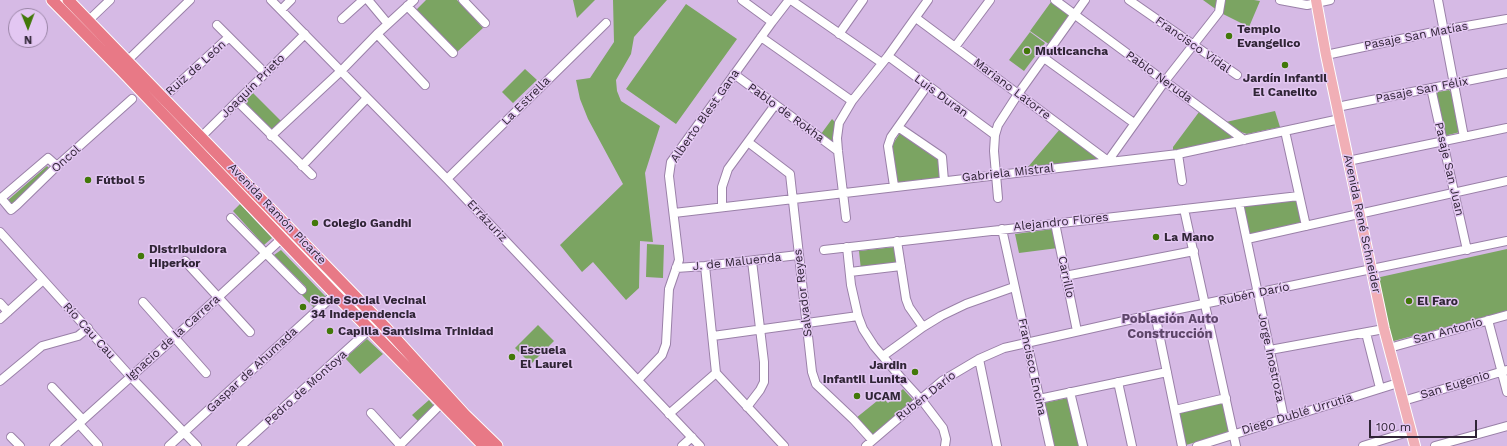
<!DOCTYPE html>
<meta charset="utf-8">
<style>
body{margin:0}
#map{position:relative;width:1507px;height:446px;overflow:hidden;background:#d6bae5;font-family:"Work Sans",sans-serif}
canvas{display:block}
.north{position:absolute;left:8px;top:8px;width:40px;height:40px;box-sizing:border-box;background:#e3c7f2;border:1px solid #9b86a7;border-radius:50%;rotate:179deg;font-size:11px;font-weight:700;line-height:16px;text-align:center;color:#302536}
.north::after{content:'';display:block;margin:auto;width:14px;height:18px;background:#427809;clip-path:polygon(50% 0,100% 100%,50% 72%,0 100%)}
.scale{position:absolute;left:1369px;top:420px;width:108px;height:18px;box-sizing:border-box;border:2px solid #302536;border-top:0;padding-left:5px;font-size:12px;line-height:14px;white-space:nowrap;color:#302536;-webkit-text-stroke:3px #e3c7f2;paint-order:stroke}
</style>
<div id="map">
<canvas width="1507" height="446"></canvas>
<div class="north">N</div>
<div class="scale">100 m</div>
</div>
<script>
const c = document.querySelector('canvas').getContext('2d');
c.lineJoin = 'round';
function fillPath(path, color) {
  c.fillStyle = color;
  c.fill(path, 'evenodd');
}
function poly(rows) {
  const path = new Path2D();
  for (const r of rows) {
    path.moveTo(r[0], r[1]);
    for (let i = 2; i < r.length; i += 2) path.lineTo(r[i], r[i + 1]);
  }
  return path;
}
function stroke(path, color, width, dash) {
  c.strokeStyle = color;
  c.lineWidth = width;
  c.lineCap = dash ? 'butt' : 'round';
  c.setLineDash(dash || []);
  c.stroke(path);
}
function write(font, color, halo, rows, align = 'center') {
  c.font = font + ' "Work Sans",sans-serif';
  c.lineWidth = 3;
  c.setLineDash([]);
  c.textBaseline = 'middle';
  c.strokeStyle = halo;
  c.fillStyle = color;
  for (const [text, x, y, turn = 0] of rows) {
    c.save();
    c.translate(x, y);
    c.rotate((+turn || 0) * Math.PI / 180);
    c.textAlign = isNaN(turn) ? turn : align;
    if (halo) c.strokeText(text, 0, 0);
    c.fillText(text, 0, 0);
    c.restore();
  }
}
fillPath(poly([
 [426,0,457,0,483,28,457,52,416,10],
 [573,0,595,0,577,18],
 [613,0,667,0,634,37,631,54,616,80,617,91,621,101,660,126,645,173,653,242,640,241,639,288,626,300,593,262,582,272,560,245,623,184,588,119,580,99,576,80,590,78,614,42],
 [1203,0,1254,0,1260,1,1249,27,1221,13],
 [1051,2,1068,14,1069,20,1050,45,1030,31],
 [686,4,737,39,676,124,626,89],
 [1030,32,1045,43,1024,71,1009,60],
 [525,69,537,80,513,103,502,92],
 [1449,90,1452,93,1460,132,1444,136,1435,96,1438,92],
 [253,93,282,122,271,133,243,103],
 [1275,111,1280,127,1247,134,1241,132,1226,122],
 [1199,112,1232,136,1230,140,1173,151,1173,147],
 [832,119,835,122,832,142,821,134],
 [1060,129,1098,156,1097,160,1028,167],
 [900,133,939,159,941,178,895,183,891,147],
 [47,166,51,170,12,206,7,201],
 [1296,199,1302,225,1249,236,1243,207],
 [240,204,272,238,264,245,233,211],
 [1053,229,1058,248,1019,253,1015,234],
 [647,244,664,245,663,278,646,277],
 [894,247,896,265,861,270,859,251],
 [1507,249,1507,311,1390,342,1376,278],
 [281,250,326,297,315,309,300,293,306,287,274,255],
 [538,325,554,341,531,364,515,348],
 [367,339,383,354,360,374,345,358],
 [903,389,913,400,873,436,856,418,882,397,888,403],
 [1068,398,1080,446,1052,446,1044,403],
 [429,400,434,406,418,421,412,415],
 [1222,401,1230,432,1186,445,1179,412]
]), '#7ba462');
const minor = poly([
 [271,0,447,179,700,446],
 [368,0,388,24],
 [463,0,485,23],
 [742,0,772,22],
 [791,0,882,63],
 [1055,0,1244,140],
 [1129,0,1237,75],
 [1280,0,1307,5,1330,0],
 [1438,0,1464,137],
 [407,6,453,53],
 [281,10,291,0],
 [916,18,1108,161,1165,81,1216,16,1219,12,1221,0],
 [342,19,363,0],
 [88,21,110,0],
 [217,25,265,73],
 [377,34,425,85],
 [839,34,863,0],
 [761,37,852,101],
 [955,47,990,0],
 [1326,55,1443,30,1507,19],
 [888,56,995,135],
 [1044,58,1134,123],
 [127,61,190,0],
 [734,74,838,151],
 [1431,88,1467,250],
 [163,98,229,37],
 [237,101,312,175],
 [1337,107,1507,73],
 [898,127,942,157,944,181],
 [1285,131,1306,226],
 [271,136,342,70,377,34,414,0],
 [201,137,305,34],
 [748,142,790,174,812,372,816,384,853,419,872,440],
 [1178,154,1182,181],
 [1348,161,1507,128],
 [302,166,367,98],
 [447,179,606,23],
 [894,186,888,146,891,137,927,86],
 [1,198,11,210,17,205,57,166,132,99],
 [998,198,994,151,995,135,998,125,1018,94,1085,0],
 [0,199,48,158,57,166],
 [1239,203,1284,418],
 [722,207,722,187,728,169,775,105],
 [1184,209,1236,446],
 [674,213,1178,154,1340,119],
 [231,218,302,290],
 [846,218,838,151,837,138,839,123,852,101,888,56,928,0],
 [1055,223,1077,331],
 [1002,229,1050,446],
 [0,232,130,376,197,446],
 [1247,239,1507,181],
 [897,241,906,299,909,307,923,327],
 [847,247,851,285,858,316,863,329,874,346,902,379,924,403,943,428,946,439,945,446],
 [824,250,1299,196],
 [185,261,250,332],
 [705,266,716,373],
 [676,268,705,266,798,255],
 [850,272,901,266],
 [1065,276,1194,251],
 [143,302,206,373],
 [0,303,8,312],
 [1155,314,1182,446],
 [0,319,42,281],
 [1488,320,1507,392],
 [1366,333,1380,388],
 [713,336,858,316],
 [1389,348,1507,315],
 [1270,350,1384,329],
 [883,356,923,327,941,316,966,304,1014,287],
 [979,359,997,446],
 [716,373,784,446],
 [638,380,662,355,666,344,669,289,679,260,669,176,671,162,772,22,789,0],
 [0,381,42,346,78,336,88,328],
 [1118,382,1132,446],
 [52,387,83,420],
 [1070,392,1083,446],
 [1039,399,1167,372],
 [1403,401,1507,370],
 [747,407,760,390,764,382,764,362,752,261],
 [1175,410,1226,398],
 [371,413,400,445],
 [669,414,716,373],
 [79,424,98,445],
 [11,437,20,446],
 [54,446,175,337,291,230],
 [169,446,335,294],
 [241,446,370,329],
 [399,446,442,403],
 [682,446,692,437],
 [866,446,942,381,979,359,1004,348,1155,314,1507,241],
 [1197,446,1398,383],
 [1363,446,1411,431],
 [1435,446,1507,426]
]);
const major = poly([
 [1316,0,1326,55,1384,329,1415,446]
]);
const highway = poly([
 [52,0,122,71,335,294,484,446],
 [68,0,385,327,465,415,497,446]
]);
stroke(minor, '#9a80a8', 10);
stroke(major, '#fff', 12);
stroke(highway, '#fff', 13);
stroke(minor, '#fff', 8);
stroke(major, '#f1afb6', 10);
stroke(highway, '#e87986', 11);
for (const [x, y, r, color] of [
 [1229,36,4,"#427809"],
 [1027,51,4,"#427809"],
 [1285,65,4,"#427809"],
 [88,180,4,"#427809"],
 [315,223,4,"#427809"],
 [1156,237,4,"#427809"],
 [141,256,4,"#427809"],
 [1409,301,4,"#427809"],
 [303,307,4,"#427809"],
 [330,331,4,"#427809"],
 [512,357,4,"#427809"],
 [915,372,4,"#427809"],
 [857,396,4,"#427809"]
]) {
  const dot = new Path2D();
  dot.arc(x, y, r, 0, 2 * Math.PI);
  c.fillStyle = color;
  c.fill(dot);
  stroke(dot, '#e3c7f2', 1.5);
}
write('bold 12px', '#302536', '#e3c7f2', [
 ["Templo",1237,29],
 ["Evangelico",1237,43],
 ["Multicancha",1035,51],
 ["Jardín Infantil",1285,78,"center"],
 ["El Canelito",1285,92,"center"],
 ["Fútbol 5",96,180],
 ["Colegio Gandhi",323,223],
 ["La Mano",1164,237],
 ["Distribuidora",149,249],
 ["Hiperkor",149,263],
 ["Sede Social Vecinal",311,300],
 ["34 Independencia",311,314],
 ["El Faro",1417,301],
 ["Capilla Santisima Trinidad",338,331],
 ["Escuela",520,350],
 ["El Laurel",520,364],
 ["Jardin",907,365,"right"],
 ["Infantil Lunita",907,379,"right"],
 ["UCAM",865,396]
], 'left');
write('12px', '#302536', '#e3c7f2', [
 ["Pasaje San Matías",1416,36,-11],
 ["Francisco Vidal",1193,45,35],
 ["Ruiz de León",196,68,-42],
 ["Pablo Neruda",1159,77,36],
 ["Joaquín Prieto",253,86,-45],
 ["Mariano Latorre",1012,89,37],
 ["Pasaje San Félix",1422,90,-11],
 ["Luis Duran",941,96,36],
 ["La Estrella",526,101,-45],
 ["Pablo de Rokha",786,113,36],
 ["Alberto Blest Gana",705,116,-55],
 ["Oncol",66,159,-42],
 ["Pasaje San Juan",1449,169,77],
 ["Gabriela Mistral",1008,173,-6],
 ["Avenida Ramón Picarte",277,214,46],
 ["Errázuriz",487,221,47],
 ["Alejandro Flores",1061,222,-6],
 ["Avenida René Schneider",1362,224,78],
 ["J. de Maluenda",737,262,-6],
 ["Carrillo",1066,277,78],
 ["Salvador Reyes",803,293,-97],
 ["Rubén Darío",1254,294,-12],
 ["Río Cau Cau",89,331,48],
 ["San Antonio",1448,331,-15],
 ["Ignacio de la Carrera",173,338,-42],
 ["Jorge Inostroza",1271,358,78],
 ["Francisco Encina",1032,367,78],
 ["Gaspar de Ahumada",252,370,-43],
 ["San Eugenio",1455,385,-17],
 ["Pedro de Montoya",306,388,-42],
 ["Rubén Darío",926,396,-38],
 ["Diego Dublé Urrutia",1297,414,-17]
]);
write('bold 13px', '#5e466a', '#e3c7f2', [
 ["Población Auto",1170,319],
 ["Construcción",1170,334]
]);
</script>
